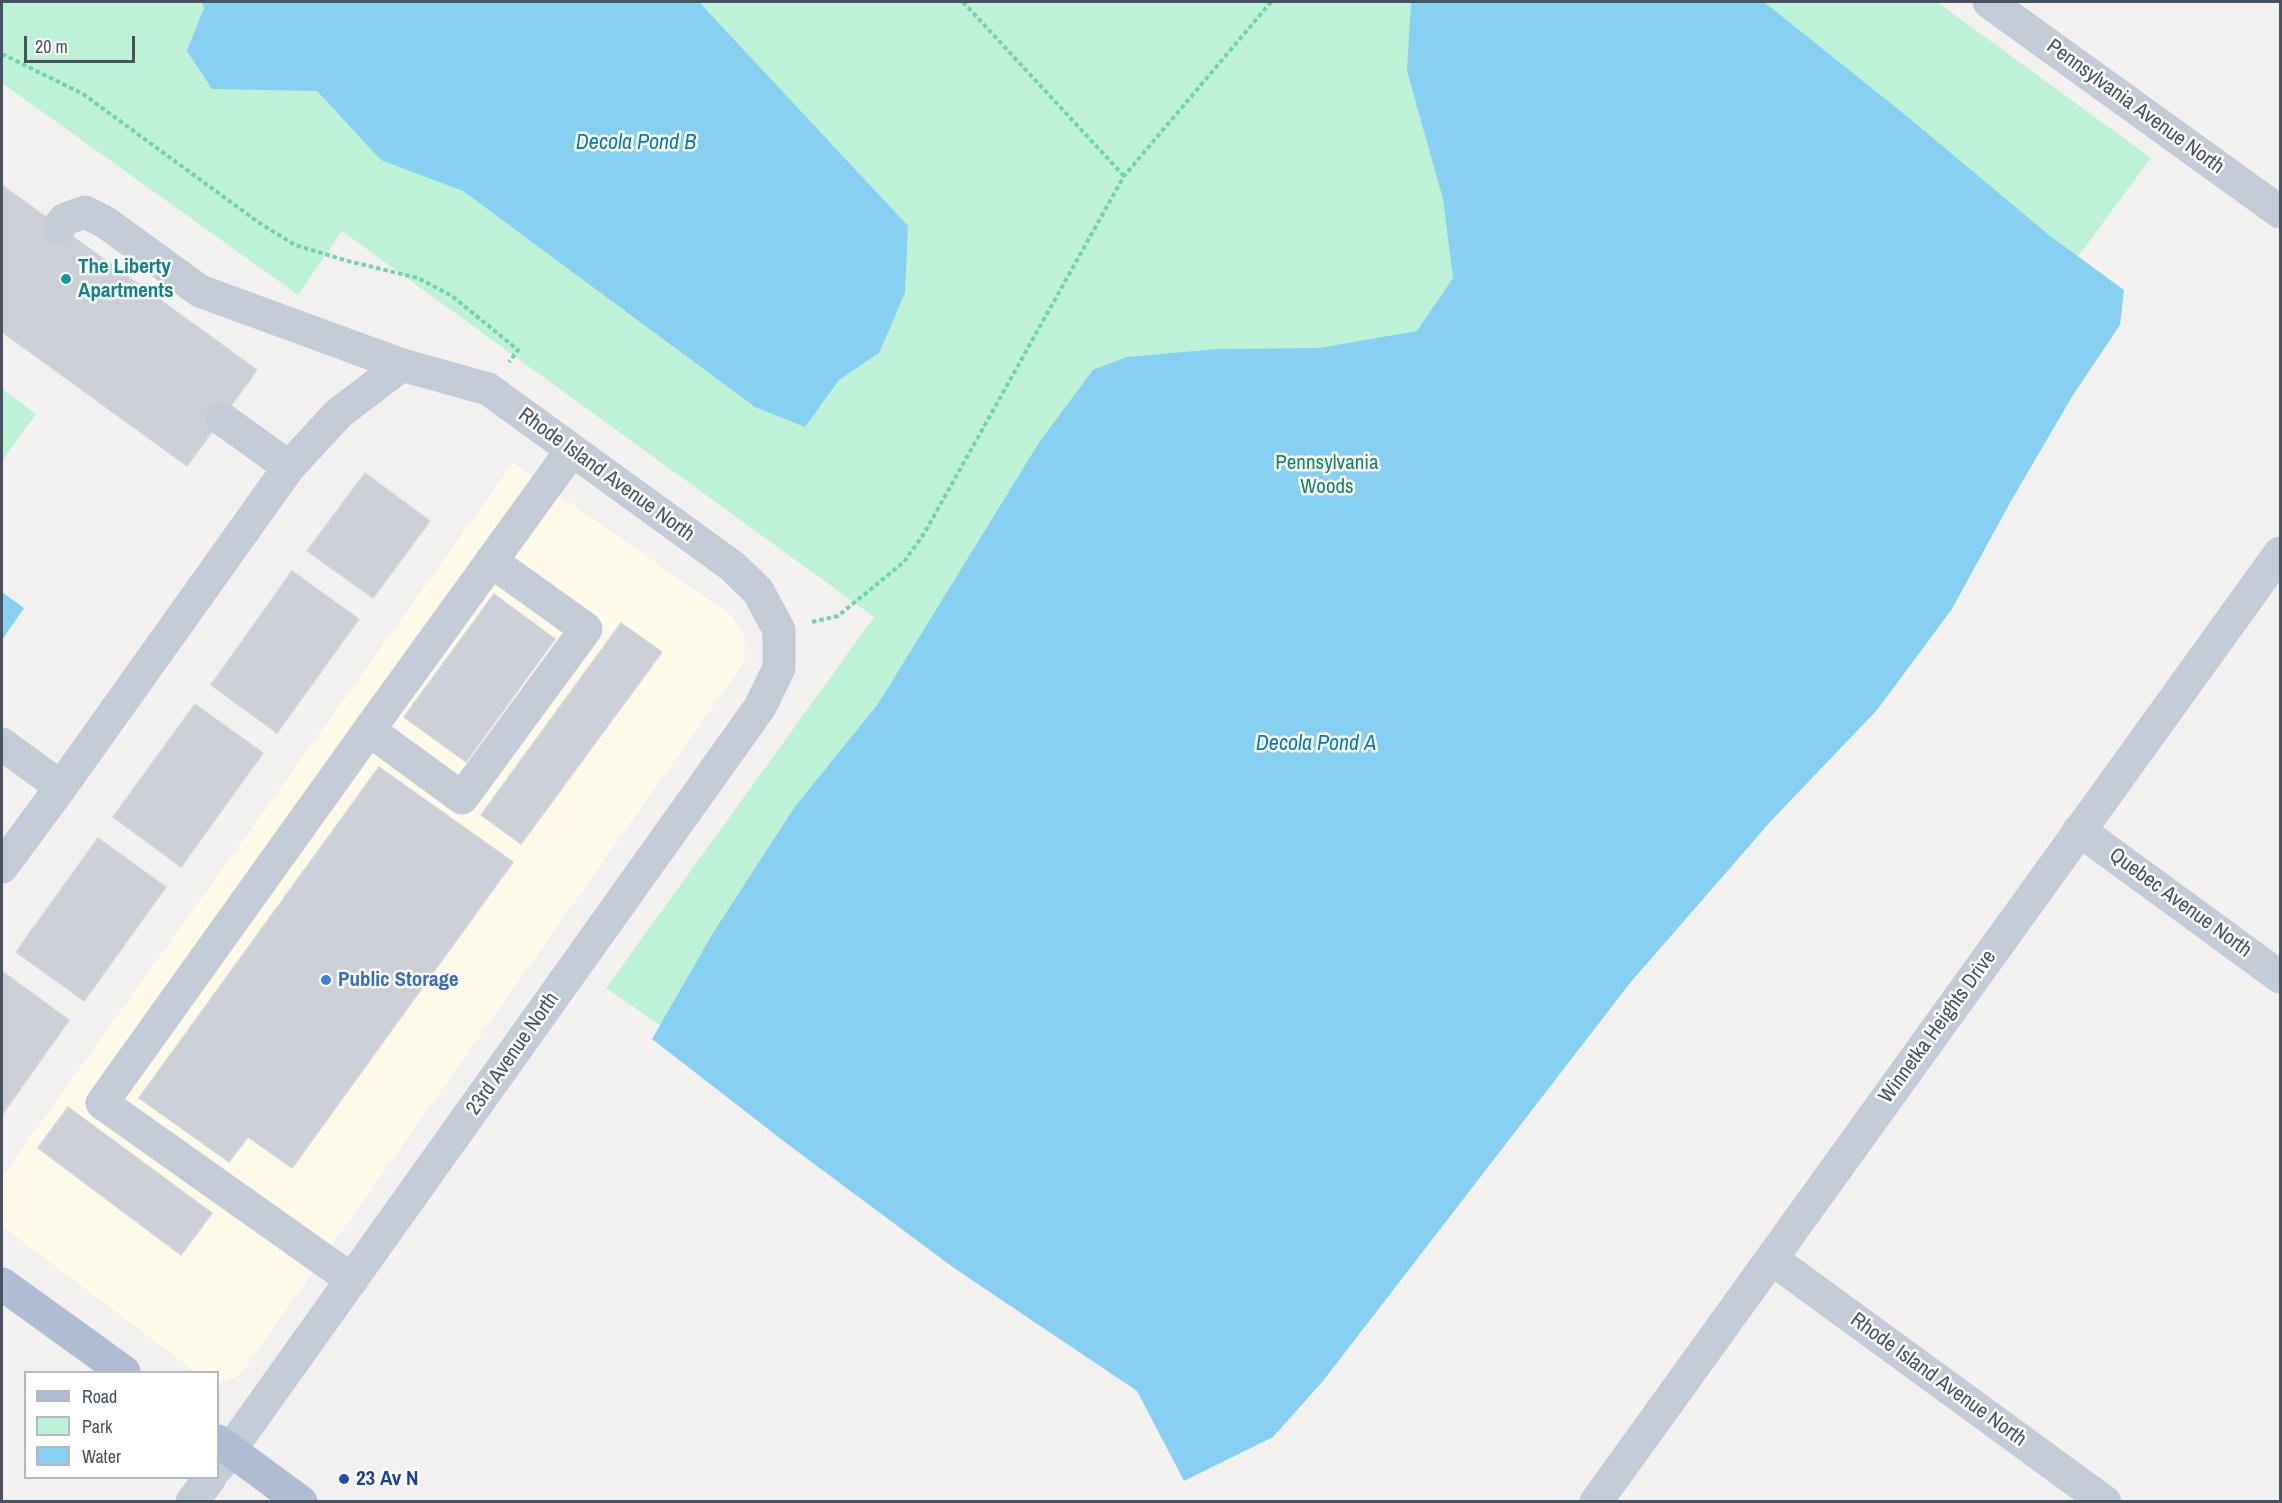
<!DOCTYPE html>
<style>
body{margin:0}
#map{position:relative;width:2282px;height:1503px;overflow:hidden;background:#f3f1f0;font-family:"Archivo Narrow",sans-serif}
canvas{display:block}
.frame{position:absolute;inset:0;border:3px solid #47515f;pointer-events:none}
.legend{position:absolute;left:24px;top:1371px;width:195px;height:108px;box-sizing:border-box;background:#fff;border:2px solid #b5b9bf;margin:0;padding:8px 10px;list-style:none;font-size:18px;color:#47515f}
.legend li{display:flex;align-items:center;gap:12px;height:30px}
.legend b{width:30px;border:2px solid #b5b9bf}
.scale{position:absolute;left:24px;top:36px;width:111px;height:27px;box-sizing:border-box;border:3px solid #47515f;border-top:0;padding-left:8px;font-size:18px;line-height:21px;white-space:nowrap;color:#47515f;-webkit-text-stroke:4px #fff;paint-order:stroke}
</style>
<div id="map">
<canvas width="2282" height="1503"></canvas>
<div class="frame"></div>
<ul class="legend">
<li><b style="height:8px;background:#afbcd1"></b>Road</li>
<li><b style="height:16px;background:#bdf2d7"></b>Park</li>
<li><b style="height:16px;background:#88d0f1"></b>Water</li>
</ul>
<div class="scale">20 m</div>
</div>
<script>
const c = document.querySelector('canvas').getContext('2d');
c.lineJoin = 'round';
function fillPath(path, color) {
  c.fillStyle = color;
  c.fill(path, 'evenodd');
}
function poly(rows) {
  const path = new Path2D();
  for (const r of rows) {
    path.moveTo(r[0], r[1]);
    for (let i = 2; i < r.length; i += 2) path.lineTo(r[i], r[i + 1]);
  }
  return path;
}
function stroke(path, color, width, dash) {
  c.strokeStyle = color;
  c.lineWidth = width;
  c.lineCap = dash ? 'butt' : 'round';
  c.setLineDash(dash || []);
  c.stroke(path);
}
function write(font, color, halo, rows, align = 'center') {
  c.font = font + ' "Archivo Narrow",sans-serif';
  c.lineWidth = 5;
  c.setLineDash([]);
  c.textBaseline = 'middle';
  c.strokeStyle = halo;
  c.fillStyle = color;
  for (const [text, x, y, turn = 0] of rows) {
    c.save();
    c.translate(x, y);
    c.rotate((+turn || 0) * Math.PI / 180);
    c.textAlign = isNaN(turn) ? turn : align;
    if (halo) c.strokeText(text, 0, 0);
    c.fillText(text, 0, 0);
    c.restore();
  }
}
fillPath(poly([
 [513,463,732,616,744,637,745,661,240,1375,225,1383,218,1382,218,1372,196,1372,2,1226,2,1177]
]), '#fdfaea');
fillPath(poly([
 [2,2,1937,2,2151,158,1222,1412,606,988,874,617,342,231,298,295,2,83],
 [2,389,36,414,2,461]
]), '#bdf2d7');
fillPath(poly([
 [202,2,699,2,908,226,905,293,879,353,839,380,805,427,755,407,463,191,381,160,317,91,212,89,187,51,204,8],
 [1411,2,1764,2,1909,118,2050,236,2124,290,2120,325,2073,395,2011,501,1952,609,1877,710,1771,821,1630,983,1323,1381,1273,1437,1184,1481,1137,1391,954,1268,790,1146,652,1039,713,933,794,808,878,704,1040,441,1093,370,1127,357,1218,349,1319,348,1417,331,1453,278,1443,199,1407,71],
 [2,592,24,608,2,640]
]), '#88d0f1');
const building = poly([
 [2,185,257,370,187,466,2,332,2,185],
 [365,473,430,521,373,598,307,551,365,473],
 [292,571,359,619,277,733,211,685,292,571],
 [494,594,555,639,466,762,404,717,494,594],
 [621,623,662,652,521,844,481,815,621,623],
 [195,704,263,753,181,867,113,817,195,704],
 [379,767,513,862,292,1168,248,1137,229,1162,139,1098,379,767],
 [98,838,166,887,84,1001,16,952,98,838],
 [2,971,69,1020,2,1115,2,971],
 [68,1107,212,1213,181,1255,38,1148,68,1107]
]);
fillPath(building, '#cccfd6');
stroke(building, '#d4d6dc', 1.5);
stroke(poly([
 [963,2,1124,176],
 [2,54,83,94,258,222,295,245,348,261,418,278,452,296,518,350,509,362],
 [812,622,838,616,904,562,925,532,1124,176,1271,2]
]), '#73d2ae', 4, [4.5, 3]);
stroke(poly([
 [1989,2,2280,212],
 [59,227,65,219,85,212,105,222,200,291,402,365,488,389,732,566,758,591,779,630,779,668,760,707,218,1467],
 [222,419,289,467],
 [369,730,462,798,586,629,491,561],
 [2,744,61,787,289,467,339,413,402,365],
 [2079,830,2280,977],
 [2,867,61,787],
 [1772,1259,2105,1502],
 [352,1280,102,1103,369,730,572,450],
 [192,1502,210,1478],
 [1596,1502,2280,553]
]), '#c3cbd6', 33);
stroke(poly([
 [2,1284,124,1372],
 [218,1441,301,1502]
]), '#afbcd1', 33);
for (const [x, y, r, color] of [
 [66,279,6,"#0f9aa8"],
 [326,980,6,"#3f7fe0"],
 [344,1479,6,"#1a4fb4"]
]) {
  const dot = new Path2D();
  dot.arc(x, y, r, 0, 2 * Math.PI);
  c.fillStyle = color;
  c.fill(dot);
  stroke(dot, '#fff', 2);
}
write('21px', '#47515f', '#fff', [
 ["Pennsylvania Avenue North",2135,107,36],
 ["Rhode Island Avenue North",606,475,36],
 ["Quebec Avenue North",2180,903,36],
 ["Winnetka Heights Drive",1938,1027,-54],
 ["23rd Avenue North",513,1054,-55],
 ["Rhode Island Avenue North",1938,1380,36]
]);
write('bold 21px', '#0d838f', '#fff', [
 ["The Liberty",78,267],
 ["Apartments",78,291]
], 'left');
write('21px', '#128659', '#fff', [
 ["Pennsylvania",1327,463],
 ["Woods",1327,487]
]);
write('bold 21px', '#366cbe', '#fff', [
 ["Public Storage",338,980]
], 'left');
write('bold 21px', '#164399', '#fff', [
 ["23 Av N",356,1479]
], 'left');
write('italic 22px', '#047db5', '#fff', [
 ["Decola Pond B",636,143],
 ["Decola Pond A",1316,744]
]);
</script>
